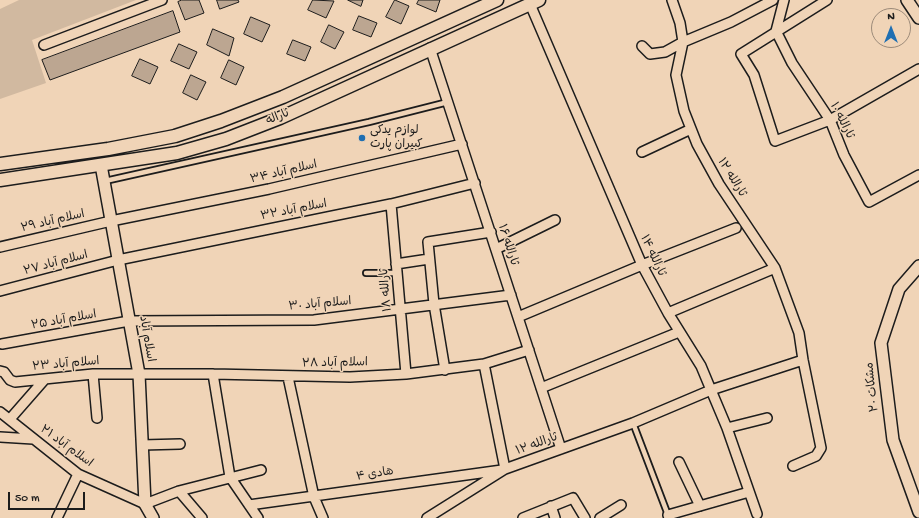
<!DOCTYPE html>
<meta charset="utf-8">
<style>
body{margin:0}
#map{position:relative;width:919px;height:518px;overflow:hidden;background:#f0d4b7;font-family:"Gochi Hand",sans-serif}
canvas{display:block}
.north{position:absolute;left:871px;top:8px;width:40px;height:40px;box-sizing:border-box;background:#f0d4b7;border:1px solid #9b8a79;border-radius:50%;rotate:0deg;font-size:11px;font-weight:700;line-height:16px;text-align:center;color:#1c1c1c}
.north::after{content:'';display:block;margin:auto;width:14px;height:18px;background:#1f6fb2;clip-path:polygon(50% 0,100% 100%,50% 72%,0 100%)}
.scale{position:absolute;left:8px;top:492px;width:77px;height:18px;box-sizing:border-box;border:2px solid #1c1c1c;border-top:0;padding-left:5px;font-size:12px;line-height:14px;white-space:nowrap;color:#1c1c1c;-webkit-text-stroke:3px #f0d4b7;paint-order:stroke}
</style>
<div id="map">
<canvas width="919" height="518"></canvas>
<div class="north">N</div>
<div class="scale">50 m</div>
</div>
<script>
const g = document.querySelector('canvas').getContext('2d');
g.lineJoin = 'round';
function paint(path, color) { g.fillStyle = color; g.fill(path, 'evenodd'); }
function trace(path, color, width, dash) { g.strokeStyle = color; g.lineWidth = width; g.lineCap = dash ? 'butt' : 'round'; g.setLineDash(dash || []); g.stroke(path); }
function label(font, color, halo, rows, align = 'center') {
  g.font = font + ' "Gochi Hand","Playpen Sans Arabic",sans-serif'; g.lineWidth = 3; g.setLineDash([]); g.textBaseline = 'middle'; g.strokeStyle = halo; g.fillStyle = color; for (const [text, x, y, turn = 0] of rows) {
    g.save(); g.translate(x, y); g.rotate((+turn || 0) * Math.PI / 180); g.textAlign = isNaN(turn) ? turn : align; if (halo) g.strokeText(text, 0, 0); g.fillText(text, 0, 0); g.restore();
  }
}
paint(new Path2D(`
 M19 0H136L32 40 46 83 0 99V9Z`), '#d1b9a0');
const building = new Path2D(`
 M182 0H199L204 13 185 20 178 2Z
 M217 0H238L239 2 220 9Z
 M313 0 334 1 326 18 308 10Z
 M348 0H363L361 6Z
 M395 0 409 6 401 24 386 17Z
 M419 0H440L436 12 417 4Z
 M173 11 180 32 50 80 42 60Z
 M359 16 377 23 371 37 353 30Z
 M251 17 270 25 262 42 244 34Z
 M329 25 344 32 335 49 321 42Z
 M213 29 234 38 229 56 207 45Z
 M293 40 311 47 305 61 287 54Z
 M179 44 197 52 189 69 171 61Z
 M140 59 158 67 150 84 132 76Z
 M229 60 244 67 236 85 221 78Z
 M191 75 206 82 197 100 183 93Z`);
paint(building, '#bca691');
trace(building, '#1c1c1c', 1);
const service = new Path2D(`
 M105 181 369 122 448 102
 M366 273H397
 M633 423 668 515`);
const minor = new Path2D(`
 M672 0 680 23 683 42 676 75 684 111 697 144 719 184 775 268 799 333 803 360 821 448 816 456 793 466
 M784 0 776 31 792 63 830 120 844 155 869 202 919 175
 M827 0 741 54 754 75 775 141 830 120 919 69
 M530 4 642 265 668 313 701 366 711 390 727 428 757 514
 M44 45 162 0
 M642 46 650 54 665 52 683 42 731 22 773 0
 M430 48 561 449
 M642 152 691 129
 M391 204 406 374
 M0 247 111 221 269 189 462 144
 M496 249 555 220
 M396 264 429 259
 M0 291 118 260 391 204 475 183
 M668 313 775 268
 M518 317 642 265 736 228
 M2 344 129 321 314 320 511 295
 M484 364 505 469
 M445 370 434 304 428 242 491 232
 M0 371 4 372 10 380 15 382 93 374H213L350 377 406 374 484 364 529 350
 M93 374 97 418
 M213 374 230 477 258 518
 M288 377 314 497 323 518
 M541 388 679 332
 M0 412 78 474 145 504 179 491 261 470
 M10 419 45 379
 M727 428 767 418
 M0 437 33 439
 M142 445 180 444
 M679 462 700 506
 M179 491 202 518
 M249 505 502 470
 M551 506 555 518
 M57 518 78 474
 M427 518 505 469 633 423 711 390 803 360
 M523 518 573 498 585 518
 M600 518 621 505
 M669 518 668 515 749 492`);
const tertiary = new Path2D(`
 M907 0 919 18
 M101 165 139 374 145 504 153 518
 M919 266 899 289 881 343 893 440 919 512`);
const secondary = new Path2D(`
 M0 164 108 149 175 136 221 121 283 97 497 0
 M0 180 177 153 226 139 280 118 539 0`);
trace(service, '#1c1c1c', 8);
trace(minor, '#1c1c1c', 12);
trace(tertiary, '#1c1c1c', 14);
trace(secondary, '#1c1c1c', 15);
trace(service, '#f0d4b7', 4.5);
trace(minor, '#f0d4b7', 9);
trace(tertiary, '#f0d4b7', 11);
trace(secondary, '#f0d4b7', 12);
for (const [x, y, r, color] of [
 [362,138,4,"#1f6fb2"]
]) { const dot = new Path2D(); dot.arc(x, y, r, 0, 2 * Math.PI); g.fillStyle = color; g.fill(dot); trace(dot, '#f0d4b7', 1.5); }
label('12px', '#1c1c1c', '#f0d4b7', [
 ["ثاراله",278,118,-23],
 ["ثارالله ۱۰",841,121,63],
 ["اسلام آباد ۳۴",284,173,-13],
 ["ثارالله ۱۲",731,178,58],
 ["اسلام آباد ۳۲",294,211,-11],
 ["اسلام آباد ۲۹",53,222,-13],
 ["ثارالله ۱۶",507,245,72],
 ["ثارالله ۱۴",652,256,65],
 ["اسلام آباد ۲۷",56,264,-15],
 ["ثارالله ۱۸",387,290,-95],
 ["اسلام آباد ۳۰",320,305,-5],
 ["اسلام آباد ۲۵",64,321,-10],
 ["اسلام آباد",146,339,80],
 ["اسلام آباد ۲۸",335,364,-1],
 ["اسلام آباد ۲۳",66,365,-5],
 ["مشکات ۲۰",873,387,-96],
 ["ثارالله ۱۲",537,445,-20],
 ["اسلام آباد ۲۱",66,447,36],
 ["هادی ۴",375,475,-9]
]);
label('12px', '#1c1c1c', '#f0d4b7', [
 ["لوازم یدکی",370,131],
 ["کبیران پارت",370,145]
], 'left');
</script>
